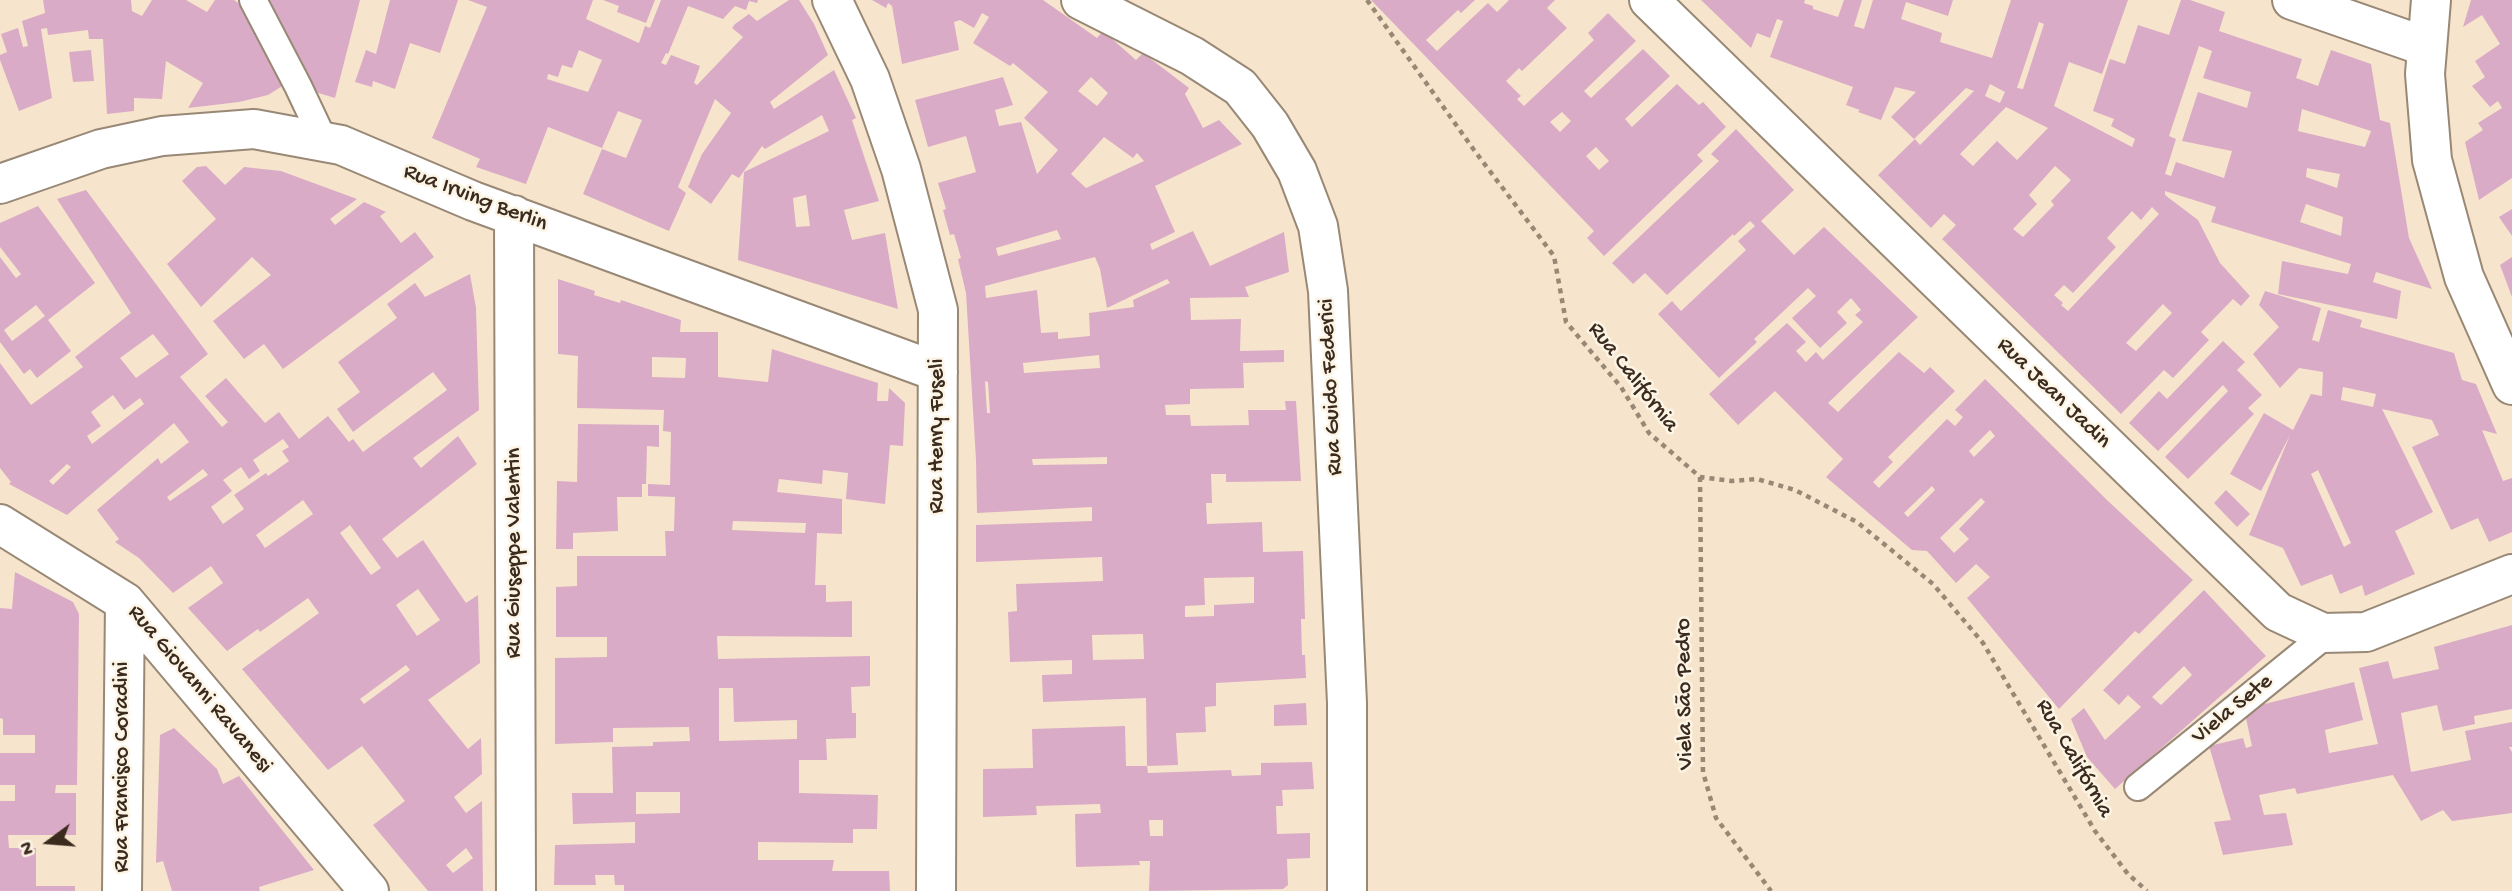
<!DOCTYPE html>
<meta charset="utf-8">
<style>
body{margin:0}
#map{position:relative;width:2512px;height:891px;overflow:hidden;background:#f6e5cc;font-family:"Gochi Hand",sans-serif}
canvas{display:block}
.north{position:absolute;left:14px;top:807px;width:70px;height:70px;-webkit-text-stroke:5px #fcf5e5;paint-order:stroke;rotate:254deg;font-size:19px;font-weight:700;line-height:28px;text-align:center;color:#3b2a1e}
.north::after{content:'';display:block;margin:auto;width:24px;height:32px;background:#3b2a1e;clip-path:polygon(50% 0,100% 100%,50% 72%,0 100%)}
</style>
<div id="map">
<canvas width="2512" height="891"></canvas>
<div class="north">N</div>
</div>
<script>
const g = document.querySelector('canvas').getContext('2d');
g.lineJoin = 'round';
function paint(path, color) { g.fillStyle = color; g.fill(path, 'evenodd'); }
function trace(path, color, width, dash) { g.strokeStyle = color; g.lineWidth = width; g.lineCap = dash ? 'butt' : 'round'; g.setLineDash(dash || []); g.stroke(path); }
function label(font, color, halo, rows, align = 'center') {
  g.font = font + ' "Gochi Hand",sans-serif'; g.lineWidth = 5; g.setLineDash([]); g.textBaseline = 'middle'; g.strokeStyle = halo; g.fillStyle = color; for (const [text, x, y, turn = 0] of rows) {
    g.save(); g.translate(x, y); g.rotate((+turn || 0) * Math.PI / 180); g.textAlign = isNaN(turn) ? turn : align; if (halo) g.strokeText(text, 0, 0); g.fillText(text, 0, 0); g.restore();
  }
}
paint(new Path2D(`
 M43 0H131L132 11 142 16 152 0H186L207 12 215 0H234L248 10 292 80 268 95 239 102 188 108 203 83 166 61 162 99 134 98V111L107 114 103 39H89L88 30 48 35 47 28 41 29 52 98 19 111 0 60V55L7 52 1 34 18 28 23 47 28 46 22 21 45 13Z
 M257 0H360L335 98 302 88Z
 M390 0H458L440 53 410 43 395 89 373 81 372 87 355 82 366 50 376 54Z
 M468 0H593L586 19 639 43 645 26 650 28 661 0H758L757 3 749 1 746 10 735 6 723 19 688 6 668 54 666 53 661 63 666 65 671 55 700 66 694 83 697 85 743 37 732 28 735 24 749 14 757 21 789 0H799L814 24 828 55 770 102 774 109 834 70 856 118 852 120 879 201 844 210 852 240 885 233 898 309 738 260 744 172 829 131 822 115 765 149 762 146 739 178 732 174 711 204 688 187 702 154 731 113 715 99 678 187 686 193 669 231 583 194 602 149 626 158 642 120 618 111 602 148 548 127 526 184 476 167 480 159 432 138 487 7ZM579 50 602 60 588 92 547 79 548 74 558 77 562 65 572 68ZM806 195 810 226 796 227 793 198Z
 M603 0H655L646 23 617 12 619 6Z
 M872 0H1043L1097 38 1103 31 1136 60 1143 53 1189 88 1185 94 1203 128 1219 120 1242 144 1155 186 1175 232 1150 244 1152 250 1193 231 1210 266 1284 232 1289 272 1245 287 1249 297 1190 298 1191 320 1241 319 1240 351 1284 350V362L1243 363 1244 388 1190 389V404L1165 405 1166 415H1190L1191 426 1249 425 1248 410H1286L1285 401H1296L1301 481 1226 482V474H1211L1212 503H1206L1207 524 1262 522 1263 552 1303 551 1305 619H1301L1302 655H1305L1306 678 1216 683V706L1205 707 1206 732 1176 733 1178 765 1147 766 1146 698 1043 702 1042 675 1072 674V660L1010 662 1008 612 1017 611 1016 584 1103 581 1102 557 976 562V525L1092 521V507L977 513 976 460 966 293 958 259 961 258 954 234 950 235 943 210 946 209 938 183 976 172 966 136 928 147 915 100 1003 77 1013 105 995 110 999 126 1021 122 1037 174 1058 150 1024 118 1048 92 1013 63 1010 66 973 43 989 17 982 13 974 28 960 20 954 22 959 50 902 64 892 6 888 3 886 8ZM1091 77 1108 93 1097 106 1078 91ZM1104 137 1133 158 1137 153 1144 161 1086 188 1071 174ZM1057 230 1061 239 998 256 996 248ZM1095 257 1100 269 1107 308 1167 279 1170 283 1133 300 1134 307 1089 313 1090 336 1058 339V332L1041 333 1037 290 986 298 985 286ZM1099 355 1100 368 1024 373 1023 363ZM985 381 988 382 990 413H987ZM1107 457V464L1033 465 1032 459ZM1254 577V603L1214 605V616L1185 617V606L1205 605 1204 578ZM1143 634 1144 659 1093 660 1092 635Z
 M1371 0H1475L1461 13 1458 10 1426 40 1437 51 1488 3 1497 12 1509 0H1555L1547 8 1567 28 1522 71 1519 68 1506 81 1521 96 1517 99 1524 106 1594 40 1588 33 1608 13 1636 41 1584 91 1591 98 1643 49 1670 76 1625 119 1632 127 1677 84 1699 105 1703 102 1726 127 1697 155 1703 161 1604 256 1587 238 1594 231ZM1562 112 1571 121 1560 132 1550 122ZM1596 147 1609 161 1599 170 1586 156Z
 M1701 0H1805L1804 3 1813 6V9L1838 17 1844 0H1862L1854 26 1864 29 1873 0H1953L1948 16 1906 2 1901 19 1942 33 1940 42 1992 58 2011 0H2128L2102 74 2069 62 2054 106 2132 147 2135 139 2111 126 2114 119 2093 111 2110 59 2125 64 2138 25 2169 35 2181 0H2190L2225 12 2219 31 2302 59 2296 78 2318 86 2331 50 2371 64 2380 120 2390 123 2409 238 2432 289 2376 272 2373 282 2401 291 2397 319 2278 294 2282 261 2348 274 2351 264 2211 222 2216 207 2165 191V195L2198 220 2220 263 2250 296 2241 306 2233 299 2201 332 2209 340 2173 378 2164 370 2121 414 1942 239 1956 225 1944 214 1931 228 1878 175 1915 139 1920 145 1974 91 1966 88 1914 139 1891 117 1916 92 1895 87 1881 120 1858 112 1860 110 1846 105 1853 87 1770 57 1783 21 1777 19 1770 38 1757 33 1751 48ZM2039 22 2044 24 2023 89 2017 88ZM2199 46 2212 51 2203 78 2251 92 2247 108 2198 92 2182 141 2232 151 2224 178 2176 162 2171 176 2165 174 2176 139 2169 136ZM1990 84 2005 92 2000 103 1985 96ZM2006 107 2048 128 2017 160 1997 141 1973 166 1960 154ZM2302 109 2371 131 2365 147 2298 131ZM2055 166 2071 180 2051 201 2054 205 2023 237 2013 229 2037 204 2029 195ZM2307 168 2340 174 2337 188 2306 177ZM2306 204 2343 217 2341 236 2300 222ZM2152 207 2159 214 2068 311 2061 305 2063 303 2054 295 2064 285 2073 293 2116 247 2107 238 2132 211 2141 220ZM2163 304 2172 313 2136 351 2126 343Z
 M2471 0H2512V178L2479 200 2465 142 2483 130 2478 123 2502 108 2498 101 2490 107 2472 86 2485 77 2475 61 2500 44 2482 15 2463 27Z
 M91 50 94 81 73 82 69 52Z
 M1736 129 1794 190 1761 221 1794 255 1824 227 1918 317 1828 403 1838 412 1899 352 1924 373 1930 367 1955 391 1888 457 1893 462 1873 482 1879 488 1947 419 1955 426 1963 417 1955 410 1985 379 2108 501 2193 580 2139 634 2135 631 2059 709 1967 598 1990 577 1976 564 1956 583 1927 551 1912 550 1826 477 1843 459 1775 391 1738 425 1709 394 1787 323 1806 342 1796 351 1806 362 1816 352 1823 360 1863 322 1855 315 1861 310 1851 298 1837 312 1847 323 1820 348 1792 318 1816 296 1808 288 1754 339 1757 342 1719 378 1658 314 1672 301 1681 311 1746 250 1738 241 1755 226 1750 221 1734 236 1733 234 1667 295 1645 273 1633 284 1612 263 1719 161 1711 154ZM1990 430 1995 436 1974 457 1969 451ZM1932 486 1935 490 1908 517 1904 513ZM1981 498 1985 502 1959 529 1969 539 1954 553 1940 538Z
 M206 166 225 185 244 167 281 171 357 199 330 219 335 225 364 202 386 212 380 216 401 243 415 232 434 257 283 369 264 344 244 359 213 321 271 275 252 257 201 307 167 264 216 219 182 181 197 167Z
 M86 190 208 354 180 377 222 427 228 422 205 396 226 378 265 423 279 412 299 439 328 416 349 442 353 439 363 452 447 390 433 372 353 432 337 409 360 392 338 362 397 318 387 304 415 283 425 297 470 274 476 308 479 410 413 458 421 468 458 436 477 464 382 539 397 558 423 540 466 603 478 595 480 663 428 700 468 749 481 738 482 774 454 797 466 813 482 801 483 891H428L373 825 405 801 362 746 328 770 242 669 319 613 308 598 260 632 258 629 227 651 188 608 223 583 211 566 173 593 139 558 115 542 119 539 97 510 158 458 161 464 189 442 174 423 67 515 9 484 11 482 0 468V363L31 405 83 367 75 357 131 313 57 199ZM153 334 169 354 136 378 120 358ZM113 395 124 410 140 398 144 404 92 444 87 436 101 426 91 412ZM283 439 289 447 282 451 289 461 268 476 266 473 234 495 244 509 223 524 211 507 232 491 223 480 241 467 249 479 260 471 253 460ZM67 464 71 467 53 485 49 481ZM203 469 208 475 170 501 167 497ZM303 500 313 514 265 548 256 535ZM350 525 381 568 371 575 340 533ZM418 589 440 620 417 636 396 605ZM406 665 410 670 364 704 360 699ZM466 848 473 858 453 873 446 865Z
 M38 206 95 283 48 320 71 351 37 378 30 369 24 374 0 342V257L16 278 21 274 0 247V223ZM36 305 45 316 12 341 4 330Z
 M2512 209V236L2499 217Z
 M2512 257V297L2500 265Z
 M558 279 595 291 594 295 620 303 621 300 681 320 680 332H718V377L768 382 772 349 878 383 877 401H888L889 388 905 403 903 446 890 445 885 504 846 499 848 473 823 470 822 484 779 479 777 492 842 499V534L817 533 815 585H826V602L852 601V637L717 636 718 659 870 656V686L851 687 852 713H856V738L826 739 827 760H799V793L878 795 877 829H853V843L758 842V860H834L832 871H889L890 891H624V885H615L614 875H595L596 885H554L555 845 635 843V822L573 824 572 793H613L612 747 653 746V742L690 741 689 727 613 728V742L555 744V658L607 657V637H556V587L577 586V556H666L665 531H674L675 497 648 496V484L670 485 671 432 663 431 664 410 577 408 578 356 558 354ZM652 357 686 358 685 378 652 377ZM733 521 806 523 805 533 732 530ZM719 688H733L734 722 797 720V739L719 741ZM636 792H680V813L636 814Z
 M2265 291 2321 308 2312 340 2319 342 2328 310 2362 320 2360 327 2454 353 2462 380 2476 384 2497 434 2482 430 2503 481 2512 478V532L2489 542 2478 518 2451 530 2412 447 2439 435 2432 420 2382 409 2433 512 2395 531 2415 574 2365 596 2362 585 2340 594 2332 574 2301 586 2283 548 2249 535 2290 435 2261 491 2230 474 2264 413 2293 430 2311 394 2322 396 2323 372 2299 368 2280 388 2253 354 2279 327 2259 305ZM2343 387 2376 394 2373 407 2341 400ZM2318 470 2350 541 2351 543 2344 547 2311 474Z
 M2223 341 2245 362 2237 370 2262 395 2248 408 2254 414 2188 479 2165 457 2228 391 2223 385 2158 451 2129 423 2159 391 2167 399Z
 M578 424 659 425V447L647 446 646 484H642V497H617L618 531 573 533V549H556L557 481 577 482Z
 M2226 490 2250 514 2237 527 2214 503Z
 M15 572 73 602 79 614 77 785H56L55 793H76V835H8L9 848H36V886H75V891H0V801H15V785H0V753H35V735H3V719L0 718V608L12 609Z
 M2204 590 2266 656 2115 789 2087 757 2071 719 2084 708 2105 740 2141 707 2128 695 2119 705 2103 690ZM2184 666 2192 675 2161 705 2152 697Z
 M2512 625V709L2474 716 2475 724 2443 731 2437 705 2401 713 2411 772 2471 760 2465 731 2512 722V747H2509L2512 752V813L2452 821 2443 810 2421 821 2393 775 2297 794 2295 788 2259 795 2264 815 2286 813 2293 845 2223 855 2214 822 2231 820 2209 746 2243 738 2246 748 2252 746 2244 709 2354 682 2363 720 2325 730 2329 753 2378 744 2359 668 2388 661 2393 679 2439 669 2434 647Z
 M1306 703 1307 725 1274 726V705Z
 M1125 726 1126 766H1147L1148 773 1231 770 1232 776 1261 775V763L1312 762 1314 789 1282 790 1283 806H1276L1277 834 1310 833V858L1287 859 1288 885 1283 889 1149 891 1150 861H1139L1140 865 1076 867 1075 814 1101 813 1100 804 1036 806 1037 815 983 817V769L1033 768 1032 729ZM1149 820H1163V836H1150Z
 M174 728 217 769 223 784 239 776 314 870 259 887 260 891H172L163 861 156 863 160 735Z`), '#daabc6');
const lane = new Path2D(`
 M253 0 298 86 324 141
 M2138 787 2328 633`);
const street = new Path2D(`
 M832 0 870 79 901 169 938 310 936 891
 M1081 0 1192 56 1240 87 1270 125 1297 171 1318 226 1328 291 1347 703V891
 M1649 0 2278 612 2323 633 2366 632 2512 574
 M2292 0 2427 47
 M2431 0 2425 74 2432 160 2464 277 2512 385
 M0 184 101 149 162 136 254 129 341 145 473 201 938 372
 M514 215 516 891
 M0 524 125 602 369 891
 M122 891 125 602`);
trace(lane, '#988875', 30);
trace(street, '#988875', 42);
trace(new Path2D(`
 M1367 0 1474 150 1554 256 1566 322 1621 387 1649 433 1700 477 1732 481 1757 479 1795 490 1857 522 1933 584 1983 643 2095 831 2128 874 2147 891
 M1700 477 1703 772 1716 818 1771 891`), '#988875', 4.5, [5, 5]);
trace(lane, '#fff', 26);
trace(street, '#fff', 38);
label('23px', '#3b2a1e', '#fcf5e5', [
 ["Rua Irving Berlin",475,199,21],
 ["Rua Califórnia",1632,378,52],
 ["Rua Guido Federici",1332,387,-93],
 ["Rua Jean Jadin",2053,394,44],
 ["Rua Henry Fuseli",938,436,-90],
 ["Rua Giuseppe Valentin",515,553,-90],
 ["Rua Giovanni Ravanesi",199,690,50],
 ["Viela São Pedro",1686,694,-91],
 ["Viela Sete",2233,710,-39],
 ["Rua Califórnia",2073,759,60],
 ["Rua Francisco Coradini",123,767,-90]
]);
</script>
